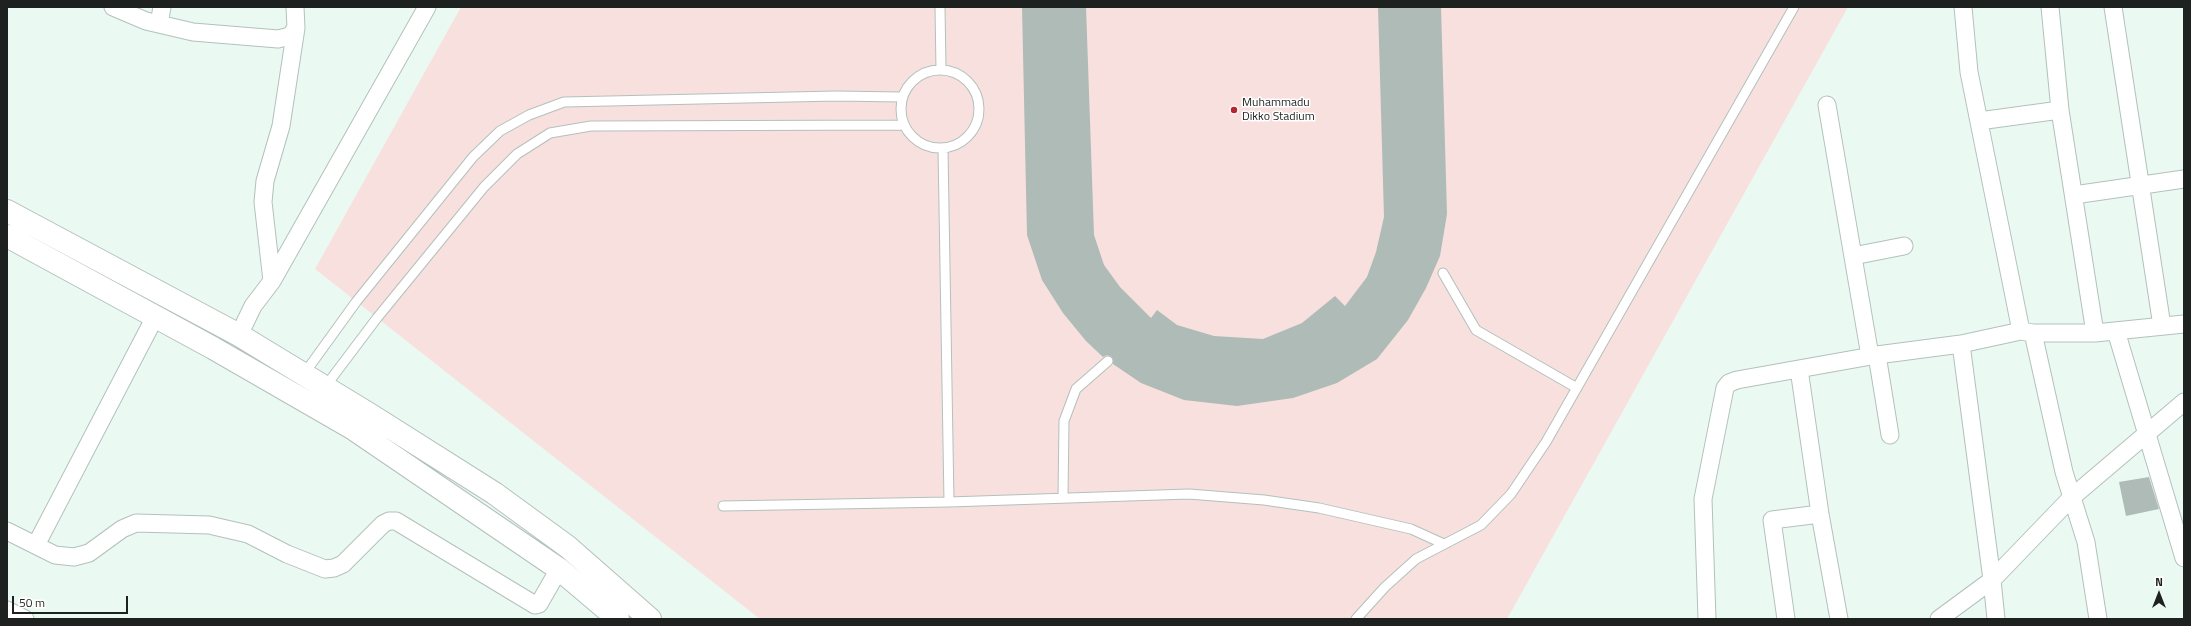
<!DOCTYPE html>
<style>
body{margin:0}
#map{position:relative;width:2191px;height:626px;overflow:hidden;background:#ebf9f3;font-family:"Titillium Web",sans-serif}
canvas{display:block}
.frame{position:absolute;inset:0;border:8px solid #1d2220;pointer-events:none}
.north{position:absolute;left:2139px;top:574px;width:40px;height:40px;-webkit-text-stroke:3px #fff;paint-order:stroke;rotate:0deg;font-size:11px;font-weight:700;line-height:16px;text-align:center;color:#1d2220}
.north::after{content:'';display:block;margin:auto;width:14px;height:18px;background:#1d2220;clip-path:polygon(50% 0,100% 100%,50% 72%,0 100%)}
.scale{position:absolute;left:12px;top:596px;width:116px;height:18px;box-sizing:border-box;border:2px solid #1d2220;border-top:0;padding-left:5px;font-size:12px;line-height:14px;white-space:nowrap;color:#1d2220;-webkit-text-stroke:3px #fff;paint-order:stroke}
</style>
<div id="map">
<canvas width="2191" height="626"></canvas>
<div class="frame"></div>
<div class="north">N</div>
<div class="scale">50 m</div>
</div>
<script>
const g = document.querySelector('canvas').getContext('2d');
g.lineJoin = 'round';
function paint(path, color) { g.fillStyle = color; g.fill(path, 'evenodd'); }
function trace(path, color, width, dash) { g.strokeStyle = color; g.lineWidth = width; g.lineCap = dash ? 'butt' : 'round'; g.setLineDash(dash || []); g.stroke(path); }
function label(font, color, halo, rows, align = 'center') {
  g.font = font + ' "Titillium Web",sans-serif'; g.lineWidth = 3; g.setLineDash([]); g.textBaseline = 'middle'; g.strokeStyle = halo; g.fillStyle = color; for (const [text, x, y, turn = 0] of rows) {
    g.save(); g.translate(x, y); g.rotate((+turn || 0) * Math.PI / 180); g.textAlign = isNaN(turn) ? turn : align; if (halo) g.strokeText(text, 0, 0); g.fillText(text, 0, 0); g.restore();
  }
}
paint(new Path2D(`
 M461 7H1848L1507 619H760L315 269Z`), '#f8e0de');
paint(new Path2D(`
 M1022 7H1086L1094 235 1104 265 1120 287 1151 318 1157 310 1177 325 1214 336 1263 339 1302 323 1335 296 1345 306 1367 277 1376 252 1384 217 1378 7H1441L1447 214 1440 256 1426 288 1408 320 1377 359 1337 383 1293 398 1237 406 1184 400 1141 383 1113 364 1112 357 1107 355 1103 357 1086 341 1063 313 1042 280 1027 235Z
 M2149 477 2159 509 2126 516 2119 482Z`), '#aebbb6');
const service = new Path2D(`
 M940 7 941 70
 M901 109a39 39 0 1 1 78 0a39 39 0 1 1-78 0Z
 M943 149 949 502
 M1443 273 1476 330 1577 388
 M304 374 356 302 473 157 500 131 529 115 564 102 836 96 902 97
 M325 387 377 318 484 187 517 154 550 133 591 126 904 125
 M1063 498 1064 421 1076 389 1108 361
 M723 506 949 502 1189 494 1264 500 1319 508 1411 529 1444 544
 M1356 619 1385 587 1416 559 1481 525 1511 494 1546 442 1794 7`);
const minor = new Path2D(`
 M113 7 146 21 193 32 278 39 290 36 296 28
 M1963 7 1969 72 2021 331
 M2050 7 2060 110 2095 333
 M2113 7 2162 326
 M159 24 162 7
 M1827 105 1870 356
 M1979 121 2060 110
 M2074 195 2184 179
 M1853 256 1904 246
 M272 281 263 202 265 181 281 126 296 28 295 7
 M2116 331 2184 558
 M2033 333 2064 472 2086 542 2098 619
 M239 335 253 306 272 281 427 7
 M1961 344 1992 580 1996 619
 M1877 355 1890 435
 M1799 369 1820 514 1839 619
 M7 531 55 555 74 557 89 553 122 529 136 523 209 525 248 534 287 554 325 569 334 568 343 564 383 524 389 521H396L535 605 539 604 559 569
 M36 545 155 317
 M7 610 25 619
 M1707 619 1703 499 1725 388 1729 383 1737 380 1877 355 1961 344 2021 331 2033 333H2095L2184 324
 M1786 619 1772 520 1820 514
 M1939 619 1992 580 2071 498 2184 402`);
const secondary = new Path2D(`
 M7 211 239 335 369 414 494 493 568 547 650 619
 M7 236 213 348 352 428 559 569 618 619`);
trace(service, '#b3c1bc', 11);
trace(minor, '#b3c1bc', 19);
trace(secondary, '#b3c1bc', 24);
trace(service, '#fff', 9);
trace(minor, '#fff', 17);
trace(secondary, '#fff', 22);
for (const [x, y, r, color] of [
 [1234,110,4,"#b62530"]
]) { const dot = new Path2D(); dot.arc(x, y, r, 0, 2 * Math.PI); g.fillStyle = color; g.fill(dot); trace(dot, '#fff', 1.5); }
label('12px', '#1d2220', '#fff', [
 ["Muhammadu",1242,103],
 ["Dikko Stadium",1242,117]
], 'left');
</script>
